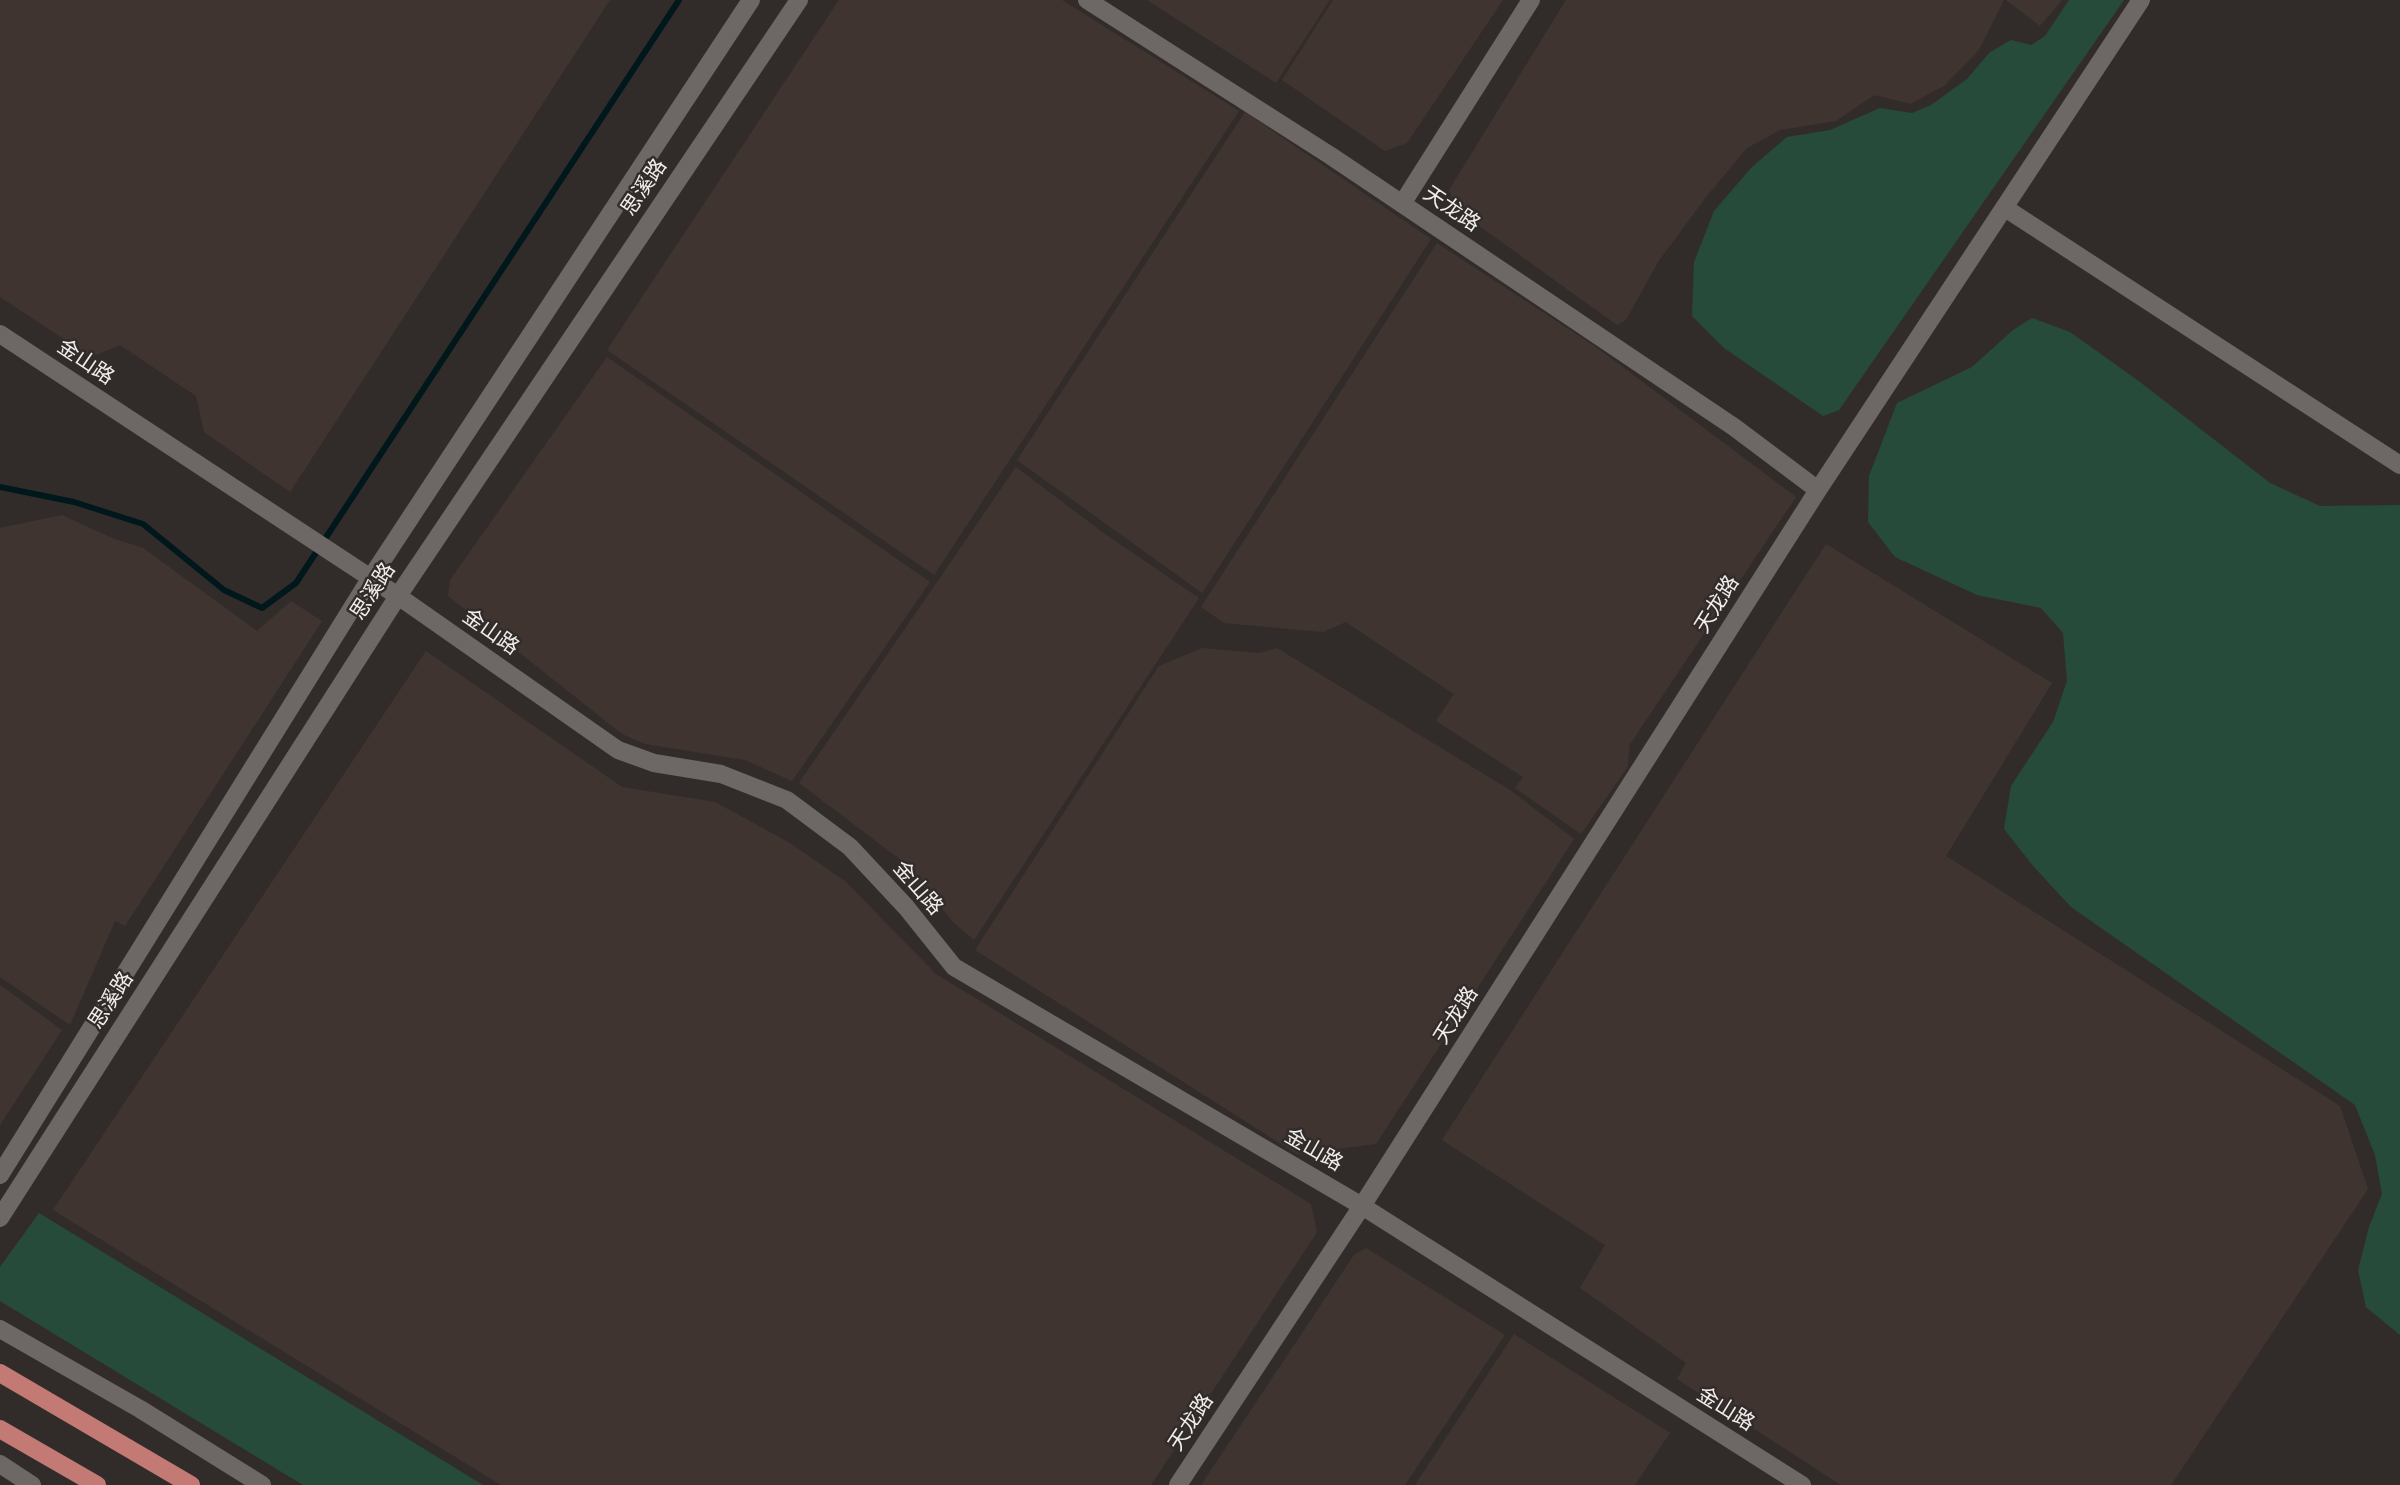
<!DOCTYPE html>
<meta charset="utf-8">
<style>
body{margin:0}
canvas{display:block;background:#312c2a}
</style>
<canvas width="2400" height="1485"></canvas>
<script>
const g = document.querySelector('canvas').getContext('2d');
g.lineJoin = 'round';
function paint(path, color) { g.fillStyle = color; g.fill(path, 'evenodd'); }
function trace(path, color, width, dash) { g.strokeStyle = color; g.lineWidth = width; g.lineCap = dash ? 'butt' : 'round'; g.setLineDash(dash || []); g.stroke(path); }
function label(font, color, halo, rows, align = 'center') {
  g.font = font + ' "Titillium Web","Noto Sans SC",sans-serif'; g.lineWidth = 5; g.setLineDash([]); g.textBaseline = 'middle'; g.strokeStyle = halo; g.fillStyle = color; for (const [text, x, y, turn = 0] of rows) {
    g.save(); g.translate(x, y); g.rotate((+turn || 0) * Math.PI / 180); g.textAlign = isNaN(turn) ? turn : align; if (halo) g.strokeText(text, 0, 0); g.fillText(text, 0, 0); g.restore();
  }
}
paint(new Path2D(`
 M0 0H610L290 492 204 432 196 396 120 345 91 357 0 297Z
 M839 0H1062L1239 111 934 575 607 350Z
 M1147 0H1330L1276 83Z
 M1333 0H1503L1407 143 1385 151 1282 80Z
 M1566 0H2004L1979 50 1944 86 1910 104 1874 95 1836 121 1780 130 1747 148 1706 197 1658 262 1626 320 1617 325 1457 210 1449 190Z
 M2006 0H2062L2040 26Z
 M1245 112 1431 239 1202 593 1017 460Z
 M1437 243 1596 347 1796 497 1630 744 1627 768 1581 834 1515 788 1523 777 1436 721 1454 694 1346 622 1323 632 1224 623 1201 607Z
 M607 357 930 582 792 781 745 760 645 744 622 734 448 596 450 580Z
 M1016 467 1105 534 1199 598 974 940 955 924 901 860 799 783Z
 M62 515 112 538 143 548 257 631 291 601 322 621 125 926 115 921 70 1025 0 977V528Z
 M1826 544 2052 683 1946 856 2340 1106 2368 1189 2171 1485H1841L1677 1379 1686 1363 1580 1288 1605 1245 1442 1140Z
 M1202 648 1259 653 1277 648 1510 790 1574 839 1376 1144 1297 1154 975 950 1159 666Z
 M426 651 622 787 715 802 790 843 846 882 936 974 1311 1204 1317 1232 1151 1485H501L53 1210Z
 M0 985 62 1030 0 1125Z
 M1366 1248 1505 1335 1405 1485H1201L1354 1255Z
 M1514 1334 1670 1433 1635 1485H1415Z`), '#3f3430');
paint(new Path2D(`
 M2069 0H2124L1839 410 1823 416 1724 348 1692 316 1694 262 1714 211 1752 167 1787 137 1830 130 1880 108 1912 113 1931 105 1967 79 1989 53 2011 40 2031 45 2045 36Z
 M2032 318 2070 332 2140 382 2270 483 2320 506 2400 505V1335L2366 1307 2358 1270 2369 1227 2382 1194 2375 1155 2355 1105 2071 907 2034 867 2004 829 2011 786 2053 722 2067 681 2063 633 2041 608 1977 595 1895 557 1868 522 1869 476 1897 403 1972 367 2013 330Z
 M39 1213 483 1485H303L0 1301V1267Z`), '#264b3a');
trace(new Path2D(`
 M0 487 74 502 143 524 224 590 262 608 296 583 679 0`), '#00171b', 6);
trace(new Path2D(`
 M1087 0 1331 156 1734 427 1818 490
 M1402 204 1531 0
 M2005 208 2400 465
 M0 334 398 596 618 750 654 763 721 774 787 800 850 847 906 907 954 967 1362 1206 1802 1485
 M0 1175 370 579 751 0
 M0 1218 398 596 799 0
 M0 1329 140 1409 262 1485
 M0 1464 32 1485
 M1178 1485 1362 1206 1818 490 2141 0`), '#6d6866', 18);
trace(new Path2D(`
 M0 1373 191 1485
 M0 1429 97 1485`), '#c37974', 18);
label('21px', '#f1edec', '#312c2a', [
 ["思溪路",645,188,-56],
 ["天龙路",1451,210,34],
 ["金山路",85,363,34],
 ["思溪路",374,592,-57],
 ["天龙路",1718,605,-58],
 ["金山路",490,633,35],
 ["金山路",917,889,49],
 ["思溪路",112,1001,-57],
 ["天龙路",1457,1016,-58],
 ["金山路",1313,1151,30],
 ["金山路",1725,1410,32],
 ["天龙路",1192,1423,-57]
]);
</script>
